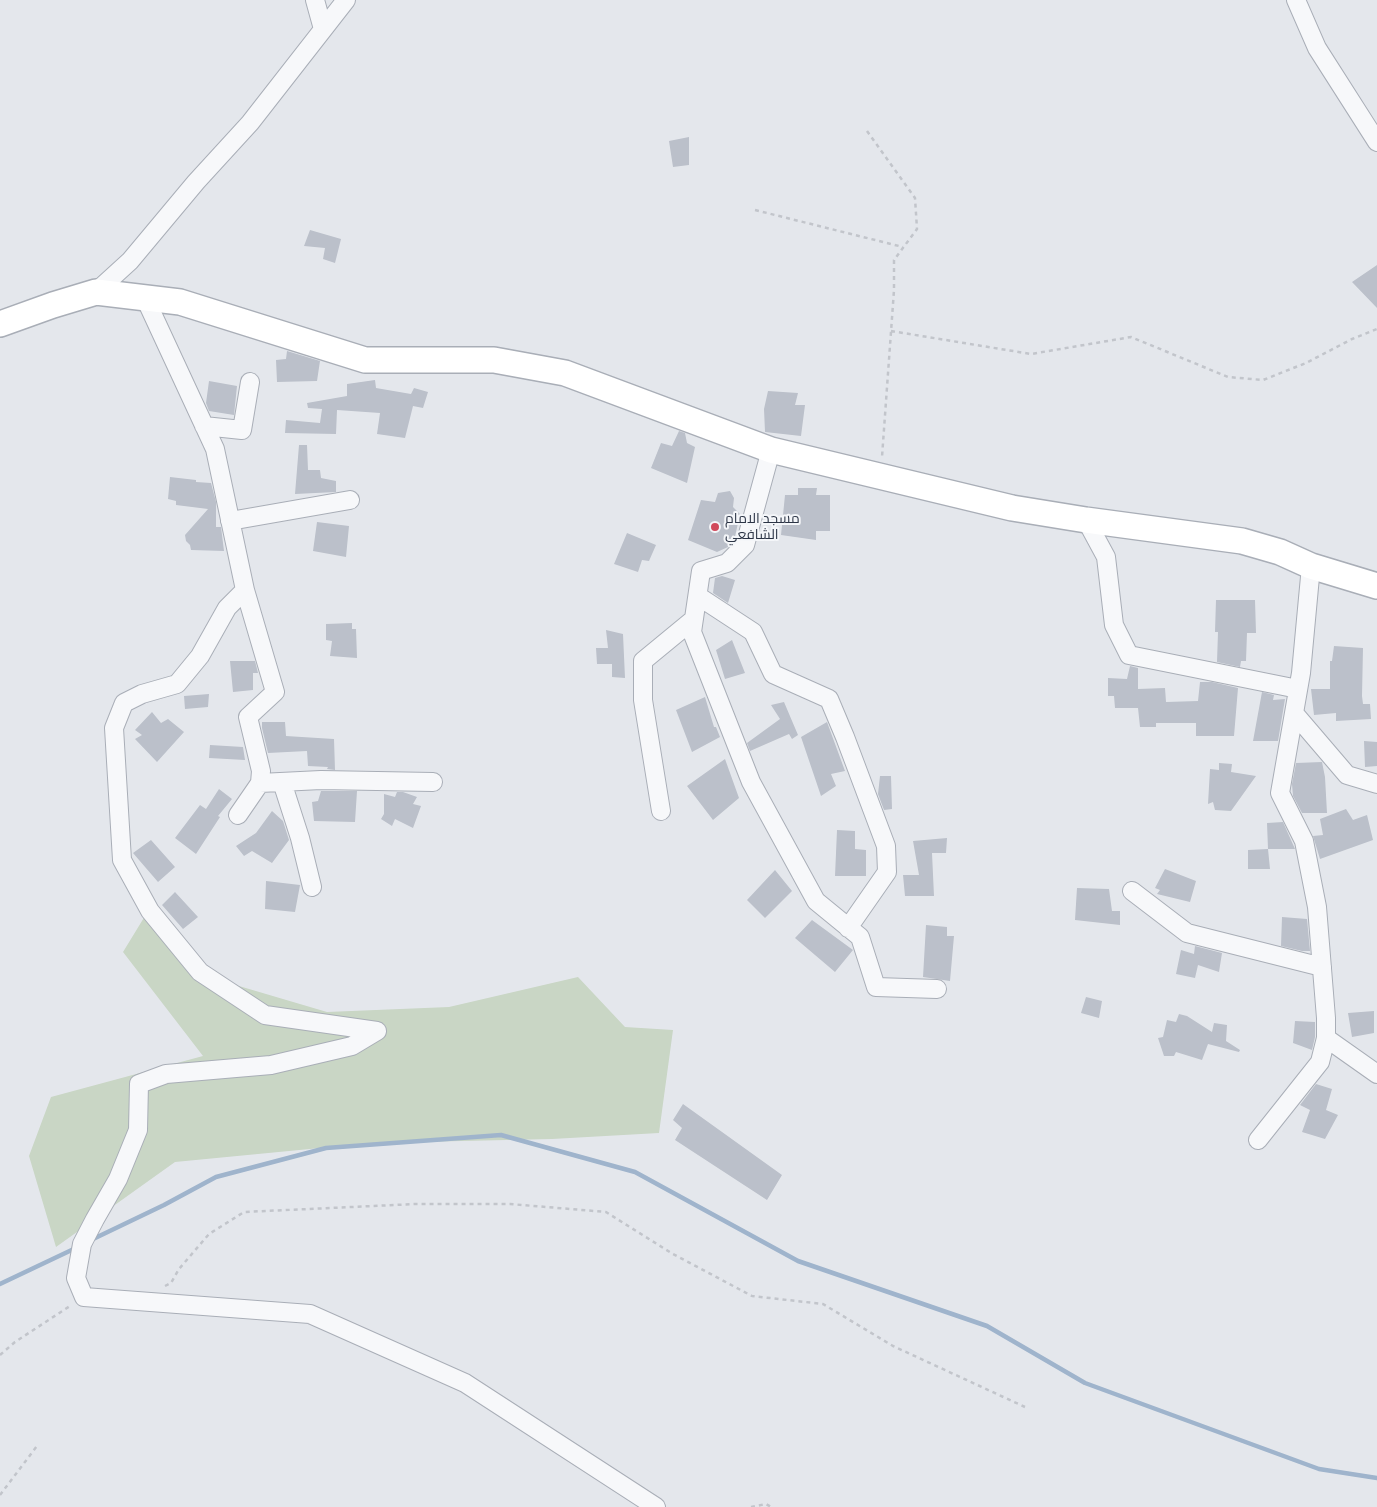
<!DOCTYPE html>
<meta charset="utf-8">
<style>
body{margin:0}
canvas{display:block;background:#e4e7ec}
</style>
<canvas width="1377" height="1507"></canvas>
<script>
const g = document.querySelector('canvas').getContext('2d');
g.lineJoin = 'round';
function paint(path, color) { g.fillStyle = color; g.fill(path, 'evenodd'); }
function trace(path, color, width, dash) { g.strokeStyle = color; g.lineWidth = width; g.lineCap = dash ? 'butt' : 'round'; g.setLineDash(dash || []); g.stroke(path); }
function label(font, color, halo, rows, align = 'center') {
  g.font = font + ' Signika,Cairo,sans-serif'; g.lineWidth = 4; g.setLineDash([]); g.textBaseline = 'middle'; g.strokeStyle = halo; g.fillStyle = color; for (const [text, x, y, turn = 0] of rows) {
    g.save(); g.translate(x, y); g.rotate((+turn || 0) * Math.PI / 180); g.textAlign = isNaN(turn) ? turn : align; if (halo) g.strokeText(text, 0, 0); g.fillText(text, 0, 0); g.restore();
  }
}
paint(new Path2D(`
 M145 916 222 981 327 1012 449 1007 578 977 625 1027 673 1030 659 1133 552 1139 372 1143 175 1162 56 1247 29 1156 51 1097 203 1056 123 952Z`), '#c9d6c5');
trace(new Path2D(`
 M91 1240 164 1205 216 1177 326 1148 501 1135 635 1172 798 1261 987 1326 1085 1383 1319 1469 1377 1478
 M0 1284 78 1247`), '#9fb4cc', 4.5);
paint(new Path2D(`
 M689 137V165L673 167 669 141Z
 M310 230 341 239 335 263 323 259 325 248 304 246Z
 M1377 265V308L1352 282Z
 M287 351 320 361 317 381 277 382 276 360 286 359Z
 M375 380 376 388 411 394 414 388 428 392 423 408 413 406 405 438 377 434 380 413 337 410 336 434 285 433 286 420 320 423 322 409 308 408 307 403 347 396V384Z
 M209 381 237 386 234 415 209 411 206 403Z
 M768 391 798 393 795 405H805L801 436 765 432 764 409Z
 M679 431 685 433 687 443 695 447 687 483 651 468 661 443 672 446Z
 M299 445H307L308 470H320L321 478 336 481V492L295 494Z
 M170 477 196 480V482L211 483 216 502V527H221L224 551 191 550 190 545 186 541 185 535 208 509 176 505V501L168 499Z
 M798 488H817L816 495H830V531H816V540L781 535 785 495H798Z
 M730 491 734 498 733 507 740 514 734 541 728 547 717 552 688 540 701 500 715 502 718 493Z
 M317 522 349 526 346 557 313 551Z
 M627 533 656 545 649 561 642 560 638 572 614 564Z
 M722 576 735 580 728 603 713 593 715 578Z
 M1216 600H1255L1256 633H1247L1246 661H1241L1240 667 1217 662 1218 632H1215Z
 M352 623V629H356L357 658 330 656 332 641 326 640V624Z
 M606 630 623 634 625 678 612 677V664H597L596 648H608Z
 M732 640 745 673 725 679 716 650Z
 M1334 646 1363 648 1362 696 1363 704H1370L1371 719 1336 721V713L1314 715 1311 689H1330V661H1332Z
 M230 661H255L258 673H253V690L233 692Z
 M1130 666 1138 668V689L1165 688 1166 702 1198 701 1200 682H1212L1238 688 1234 736H1196V723H1156V727H1140L1138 708H1115L1114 696H1108V678L1127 679Z
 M1262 692 1274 695 1273 700 1285 699 1278 741H1253Z
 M209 694 208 707 185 709 184 696Z
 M705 697 714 727H716L720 737 692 752 676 710Z
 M784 702 798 735 792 739 789 734 750 751 747 743 780 719 771 705Z
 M152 712 161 723 168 719 184 732 157 762 135 739 142 735 135 730Z
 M262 722H285L286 736 334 739 335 770 327 769 328 767 308 766 307 751 268 753 262 728Z
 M827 722 845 771 831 774 836 786 821 796 801 737Z
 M1364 741 1377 742V766L1365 767Z
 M210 745 243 747 245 760 209 758Z
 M725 759 739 798 713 820 687 786Z
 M1322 762 1325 777 1327 813H1302L1293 796 1292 784 1296 763Z
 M1219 763 1232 764 1231 772 1256 776 1231 811 1215 810 1213 802 1208 804 1210 769 1219 770Z
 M880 776H891L892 809 884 810 878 794Z
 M219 789 232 799 218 816 220 817 196 854 175 838 200 805 206 809Z
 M321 791H357L355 822 314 821 312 802 318 801Z
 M397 792H403L417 797 413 804 421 806 413 828 395 819 392 826 381 819 384 814V794L395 797Z
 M1346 809 1353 820 1367 815 1373 840 1320 859 1313 836 1323 835 1320 819Z
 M272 811 283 821 289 840 272 863 252 851 244 856 236 846 256 833Z
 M1283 822 1295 849H1268L1267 823Z
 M837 830 855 831V849L866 850V876H835Z
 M947 838 946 853H932L934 896H905L903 875H919L913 841Z
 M151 840 175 867 158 882 133 853Z
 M1268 849 1270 869H1248V850Z
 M1165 869 1196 881 1190 902 1157 894 1160 890 1155 888Z
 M775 870 792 891 765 918 747 900Z
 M266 881 300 885 295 912 265 909Z
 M1077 888 1109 889 1112 911H1120V925L1075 920Z
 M175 892 198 917 183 929 162 905Z
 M1282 917 1307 919 1310 951H1302L1281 946Z
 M812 920 853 950 835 972 795 938Z
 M926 925 947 927V936H954L950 981 923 977Z
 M1195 946 1222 953 1219 972 1198 965 1195 978 1176 974 1181 950 1194 954Z
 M1086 997 1102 1001 1099 1018 1081 1013Z
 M1374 1011V1033L1352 1037 1348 1013Z
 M1179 1014 1187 1016 1212 1032 1214 1023 1227 1025 1226 1041 1240 1050 1239 1052 1208 1044 1202 1060 1176 1052 1174 1056H1164L1158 1038 1163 1037 1167 1020 1176 1022Z
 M1295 1021 1315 1022V1037L1312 1050 1293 1043Z
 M1316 1084 1332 1089 1326 1110 1338 1115 1325 1139 1302 1132 1310 1110 1300 1105Z
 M683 1104 782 1175 767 1200 675 1140 682 1128 673 1120Z`), '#bbc0ca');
const street = new Path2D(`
 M315 0 323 29
 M1296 0 1317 48 1377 142
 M96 292 130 261 196 182 250 123 346 0
 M145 298 215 449 245 590 227 608 200 656 177 684 142 694 124 703 114 728 122 860 150 911 200 972 265 1015 377 1031 352 1046 271 1065 166 1074 139 1084 138 1130 118 1179 95 1219 82 1244 76 1278 84 1297 310 1314 465 1383 656 1507
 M204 426 242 430 250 382
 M771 450 745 545 727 563 701 571 692 632 751 782 816 901 860 937 876 987 937 989
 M1086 520 1106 557 1114 625 1129 655 1298 689
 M230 521 350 500
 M698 596 753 632 773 674 829 699 845 737 886 846 887 872 848 928
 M1294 713 1347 775 1377 784
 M282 782 300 838 312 887
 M260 783 321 780 433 782
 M661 811 643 700V661L694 619
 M238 815 260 783 261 771 248 717 275 692 245 590
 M1132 891 1187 933 1322 967
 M1326 1038 1377 1074
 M1258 1140 1320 1062 1326 1038V1018L1317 907 1304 841 1280 793 1301 673 1311 566`);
const secondary = new Path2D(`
 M0 324 53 305 96 292 180 302 365 360H494L565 373 771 450 1012 508 1086 520 1242 541 1280 552 1311 566 1377 586`);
trace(street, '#a9aeb7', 20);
trace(secondary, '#a9aeb7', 28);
trace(new Path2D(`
 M867 131 915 198 917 229 894 260V290L882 457
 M755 210 903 247
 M891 331 1031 354 1131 337 1228 377 1263 380 1306 363 1352 339 1377 329
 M165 1286 171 1283 179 1269 209 1234 244 1212 416 1204H510L606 1212 673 1254 752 1296 823 1304 893 1346 1025 1407
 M0 1355 15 1342 70 1306
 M0 1495 37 1446
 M751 1507 766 1504 771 1507`), '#c2c5cb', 2.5, [4, 4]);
trace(street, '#f7f8fa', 18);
trace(secondary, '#fff', 25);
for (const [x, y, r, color] of [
 [715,527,5,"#d1495b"]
]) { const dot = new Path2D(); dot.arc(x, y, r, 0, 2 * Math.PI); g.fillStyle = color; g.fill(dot); trace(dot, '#f4f6f9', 2); }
label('14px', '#2b3445', '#f4f6f9', [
 ["مسجد الامام",725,519],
 ["الشافعي",725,535]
], 'left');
</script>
